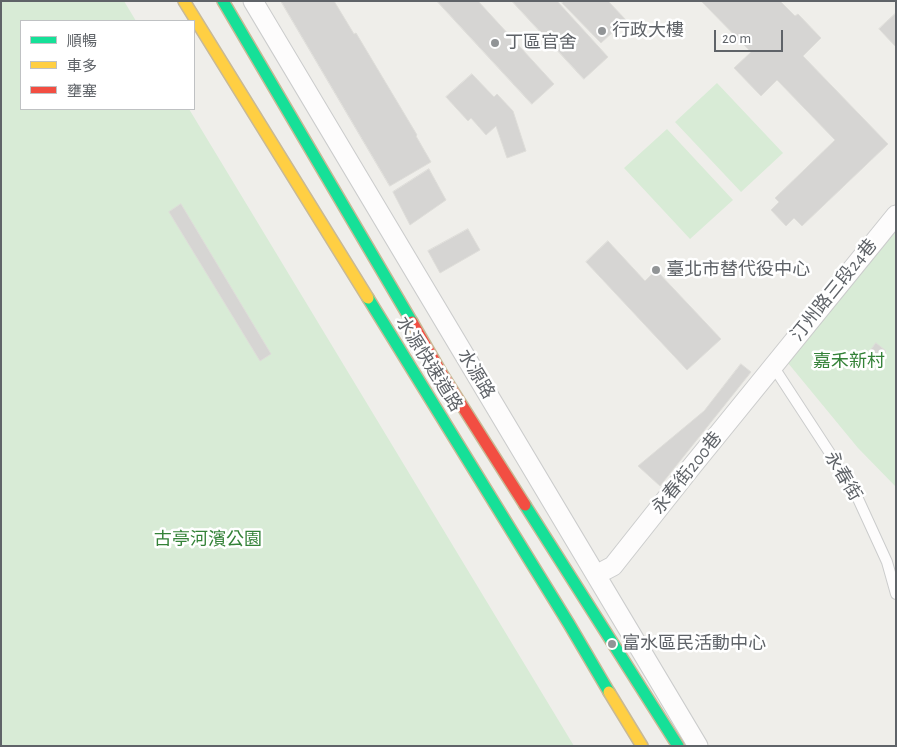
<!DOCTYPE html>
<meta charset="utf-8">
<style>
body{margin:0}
#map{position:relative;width:897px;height:747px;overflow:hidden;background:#efeeea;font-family:"Alegreya Sans","Noto Sans TC",sans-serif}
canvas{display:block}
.frame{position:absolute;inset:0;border:2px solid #5f6368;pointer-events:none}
.legend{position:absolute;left:20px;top:20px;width:175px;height:90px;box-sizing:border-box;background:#fff;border:1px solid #bfc1c3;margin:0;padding:6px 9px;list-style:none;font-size:15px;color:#5f6368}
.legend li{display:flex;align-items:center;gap:10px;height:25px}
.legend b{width:25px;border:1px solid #bfc1c3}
.scale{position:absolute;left:714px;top:30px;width:69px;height:22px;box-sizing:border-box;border:2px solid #5f6368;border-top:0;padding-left:6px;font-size:15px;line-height:18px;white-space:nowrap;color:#5f6368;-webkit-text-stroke:4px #fff;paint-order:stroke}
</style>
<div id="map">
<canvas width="897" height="747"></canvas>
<div class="frame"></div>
<ul class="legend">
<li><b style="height:6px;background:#16e098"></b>順暢</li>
<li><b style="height:6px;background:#ffcf43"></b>車多</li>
<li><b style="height:6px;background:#f24e42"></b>壅塞</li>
</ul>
<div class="scale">20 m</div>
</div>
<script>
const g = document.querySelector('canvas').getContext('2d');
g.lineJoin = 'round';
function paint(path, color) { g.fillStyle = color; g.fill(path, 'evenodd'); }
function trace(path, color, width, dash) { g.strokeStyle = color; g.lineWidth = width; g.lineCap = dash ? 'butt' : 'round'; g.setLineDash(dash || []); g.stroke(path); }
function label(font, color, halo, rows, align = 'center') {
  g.font = font + ' "Alegreya Sans","Noto Sans TC",sans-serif'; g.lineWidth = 5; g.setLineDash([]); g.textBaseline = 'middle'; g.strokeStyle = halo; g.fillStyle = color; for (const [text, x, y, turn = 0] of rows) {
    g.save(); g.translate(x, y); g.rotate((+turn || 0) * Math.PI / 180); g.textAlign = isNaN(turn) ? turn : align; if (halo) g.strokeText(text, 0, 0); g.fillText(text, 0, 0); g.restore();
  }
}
paint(new Path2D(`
 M1 1H124L136 21H21V109H189L574 746H1Z
 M717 83 783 153 741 192 675 122Z
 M667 129 733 200 690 239 624 168Z
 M896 231V487L858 448 788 363Z`), '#d8ebd6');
const building = new Path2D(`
 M281 1H334L354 34 356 33 417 135 416 136 431 162 390 186Z
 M437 1H478L554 84 532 104Z
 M512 1H557L608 57 584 79Z
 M564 1H608L626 20 601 43 562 3Z
 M703 1H780L795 16 798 14 821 38 803 56 888 144 802 226 794 218 786 226 771 210 779 202 775 198 835 140 777 80 761 96 734 68 751 52 702 2Z
 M896 13V47L879 29Z
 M472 74 494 97 497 94 513 111 526 151 507 158 496 126 486 135 471 118 468 121 446 97Z
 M429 169 446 200 410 225 393 192Z
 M181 204 271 354 260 361 169 212Z
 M468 229 480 250 440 273 428 251Z
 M608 241 645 281 656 270 721 339 687 370 586 262Z
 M876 343 886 351 882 358 871 350Z
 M741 364 751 372 660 486 638 466 704 411Z`);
paint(building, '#d6d5d3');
trace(building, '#deddd9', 1);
const lane = new Path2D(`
 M773 366 854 490 887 562 896 594`);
const street = new Path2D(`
 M253 1 698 746
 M596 575 613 566 693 465 896 215`);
const fast = new Path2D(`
 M223 1 412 322
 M368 298 569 624 609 692
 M525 505 678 746`);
const slow = new Path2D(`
 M184 1 368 298
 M609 692 642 746`);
const jam = new Path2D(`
 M412 322 442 374 525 505`);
trace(lane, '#cbcccc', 12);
trace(street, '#cbcccc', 21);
trace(fast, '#c8b996', 14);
trace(slow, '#c8b996', 14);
trace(jam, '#c8b996', 14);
trace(lane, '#fdfcfc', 10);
trace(street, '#fdfcfc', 19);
trace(fast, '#16e098', 11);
trace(slow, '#ffcf43', 11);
trace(jam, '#f24e42', 11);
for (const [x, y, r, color] of [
 [602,31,5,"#919496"],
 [495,43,5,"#919496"],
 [656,270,5,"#919496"],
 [612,644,5,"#919496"]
]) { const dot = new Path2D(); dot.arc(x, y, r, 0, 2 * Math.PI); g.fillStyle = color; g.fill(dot); trace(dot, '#fff', 2); }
label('18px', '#5f6368', '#fff', [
 ["行政大樓",612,31],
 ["丁區官舍",505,43],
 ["臺北市替代役中心",666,270],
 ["富水區民活動中心",622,644]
], 'left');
label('18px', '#5f6368', '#fff', [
 ["汀州路三段24巷",834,290,-51],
 ["水源快速道路",429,364,58],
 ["水源路",476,374,59],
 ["永春街200巷",687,473,-51],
 ["永春街",843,476,59]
]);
label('18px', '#348238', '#fff', [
 ["嘉禾新村",849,362],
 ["古亭河濱公園",208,540]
]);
</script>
